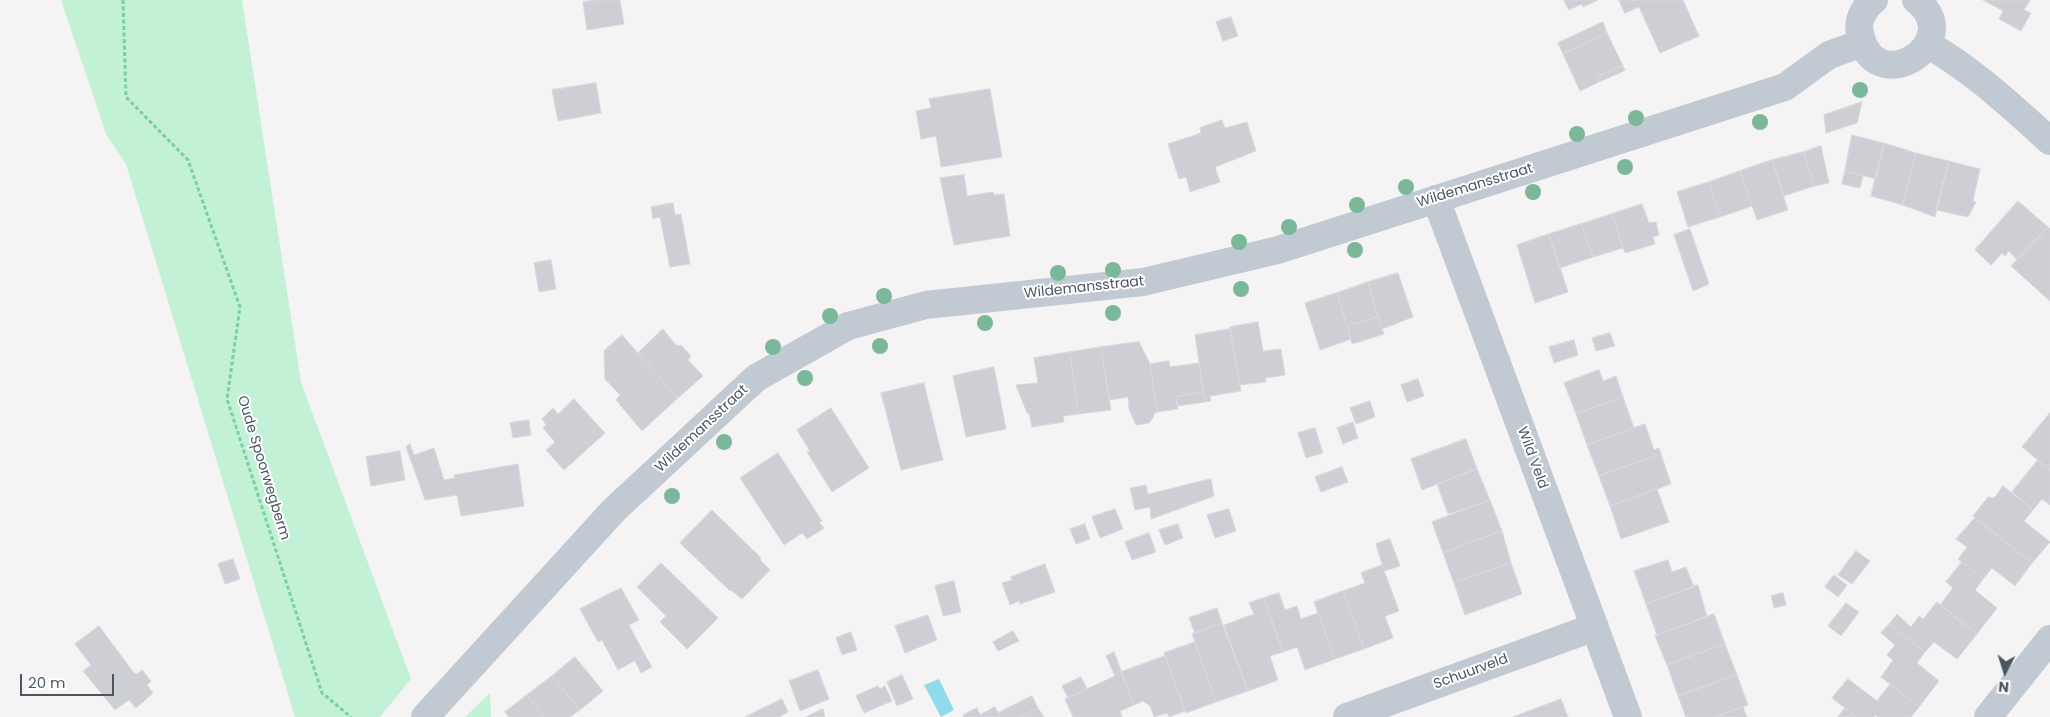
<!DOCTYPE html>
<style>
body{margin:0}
#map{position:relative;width:2050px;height:717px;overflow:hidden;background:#f5f3f3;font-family:Poppins,sans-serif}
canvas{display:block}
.north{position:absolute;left:1980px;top:647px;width:50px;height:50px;-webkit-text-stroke:4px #fff;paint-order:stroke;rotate:185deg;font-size:14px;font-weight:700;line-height:20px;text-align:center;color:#4a5661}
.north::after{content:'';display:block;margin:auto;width:18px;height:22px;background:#4a5661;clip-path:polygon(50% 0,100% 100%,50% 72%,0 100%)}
.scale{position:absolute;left:20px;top:674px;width:94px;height:22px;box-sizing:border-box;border:2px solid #4a5661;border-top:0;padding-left:6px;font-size:15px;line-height:18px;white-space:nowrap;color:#4a5661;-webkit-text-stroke:4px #fff;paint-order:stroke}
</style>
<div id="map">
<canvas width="2050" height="717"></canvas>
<div class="north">N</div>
<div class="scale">20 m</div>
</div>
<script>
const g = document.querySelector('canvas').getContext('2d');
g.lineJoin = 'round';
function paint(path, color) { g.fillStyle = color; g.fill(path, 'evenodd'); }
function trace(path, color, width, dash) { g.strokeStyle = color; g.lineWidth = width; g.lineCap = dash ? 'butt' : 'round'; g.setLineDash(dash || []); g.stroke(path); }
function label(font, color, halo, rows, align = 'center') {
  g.font = font + ' Poppins,sans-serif'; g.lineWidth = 4; g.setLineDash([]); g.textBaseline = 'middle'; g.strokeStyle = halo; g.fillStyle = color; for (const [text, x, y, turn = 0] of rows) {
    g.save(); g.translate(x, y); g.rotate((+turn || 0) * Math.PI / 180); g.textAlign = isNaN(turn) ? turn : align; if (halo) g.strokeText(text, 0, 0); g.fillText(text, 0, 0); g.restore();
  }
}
paint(new Path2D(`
 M61 0H242L301 382 411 679 380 717H295L126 164 106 134Z
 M490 693 491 717H465Z`), '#c3f1d5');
paint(new Path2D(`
 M939 679 954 710 941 717 924 685Z`), '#90daee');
const building = new Path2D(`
 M594 0H620L624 24 587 30 583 2Z
 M1564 0H1598L1583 7 1582 4 1569 10Z
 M1619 0H1683L1699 36 1660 53 1639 7 1625 13Z
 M1983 0H2030L2024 10 2031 13 2021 31 1999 19 2003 11Z
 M1231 17 1238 36 1223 41 1216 22Z
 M1603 22 1607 33 1563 54 1558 43Z
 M1607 33 1625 70 1624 71 1621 66 1597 77 1599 82 1580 91 1563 54Z
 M1621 66 1624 71 1599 82 1597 77Z
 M596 83 601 113 558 121 552 90Z
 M990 89 1002 157 941 167 936 136 921 139 916 111 931 108 929 99Z
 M1862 102 1857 123 1826 133 1824 115Z
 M1222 120 1225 128 1247 122 1256 151 1215 167 1220 182 1190 192 1186 177 1179 179 1168 144 1201 133 1200 128Z
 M1852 135 1884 143 1876 179 1845 171Z
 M1884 143 1916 153 1903 205 1871 196Z
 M1821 146 1829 183 1814 186 1804 152Z
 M1804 152 1814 186 1784 196 1772 160Z
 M1916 153 1949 161 1935 217 1903 205Z
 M1772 160 1788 210 1757 220 1740 171Z
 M1949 161 1980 169 1973 201 1976 202 1968 217 1936 210Z
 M1740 171 1752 206 1720 217 1709 182Z
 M1845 171 1863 176 1860 188 1842 184Z
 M964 175 967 196 993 192 994 195 1004 194 1010 236 954 245 940 178Z
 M1709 182 1720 217 1688 227 1677 192Z
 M2018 201 2048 227 2017 260 2009 251 2005 256 2002 253 1991 265 1975 250Z
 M673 203 675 215 681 214 690 264 670 267 660 217 653 219 651 207Z
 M1642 204 1649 223 1656 222 1659 235 1653 237 1655 244 1625 253 1612 214Z
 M1612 214 1623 248 1593 257 1581 224Z
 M1581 224 1593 257 1560 268 1549 234Z
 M2048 227 2050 229V301L2011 266Z
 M1690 229 1709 284 1693 291 1674 235Z
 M1549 234 1568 292 1535 303 1517 245Z
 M551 260 556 289 539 292 534 263Z
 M1398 273 1413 317 1382 329 1368 282Z
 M1368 282 1378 317 1347 326 1337 293Z
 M1337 293 1351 339 1320 350 1305 303Z
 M1378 317 1384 334 1352 344 1347 326Z
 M1258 322 1263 351 1281 349 1285 375 1265 378 1266 382 1240 385 1230 327Z
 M663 329 675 344 678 346 681 345 691 356 688 360 703 376 678 398 638 353Z
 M1230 329 1241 391 1210 396 1211 401 1205 402 1195 335Z
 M1610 333 1615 346 1596 351 1592 338Z
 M622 335 678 398 642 431 616 400 620 395 605 379 604 351Z
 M1574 340 1578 355 1554 363 1549 347Z
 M1139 342 1150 364 1157 412 1154 413V416L1149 423 1136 425 1129 409 1128 397 1109 400 1101 347Z
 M1101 347 1111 410 1078 414 1070 352Z
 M1070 352 1078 414 1063 416 1064 422 1032 427 1029 413H1027L1016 385 1038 383 1034 358Z
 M1169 361 1170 367 1199 363 1203 392 1176 397 1178 409 1157 412 1150 364Z
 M994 367 1006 429 966 437 953 376Z
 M1599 370 1603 381 1616 376 1623 397 1576 414 1564 383Z
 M1418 379 1424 396 1407 402 1401 385Z
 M924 383 943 460 901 470 881 393Z
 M1203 392 1205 402 1177 406 1176 397Z
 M1623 397 1634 428 1587 445 1576 414Z
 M574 399 605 433 564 470 546 450 555 442 543 428 546 425 542 419 553 408 558 414Z
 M1370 401 1375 417 1356 424 1350 408Z
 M831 408 869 468 832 492 807 452 810 451 797 430Z
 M2050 413V470L2022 447Z
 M529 420 531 435 513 438 510 423Z
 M1353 422 1358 438 1343 444 1337 428Z
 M1645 424 1654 450 1659 448 1661 454 1599 476 1587 445Z
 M1315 428 1323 453 1306 458 1298 433Z
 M1466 439 1477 469 1422 490 1411 459Z
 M410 444 414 455 434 448 444 480 455 478 454 475 518 464 524 506 461 516 457 495 425 500 406 447Z
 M400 451 405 480 371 486 366 457Z
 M778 453 822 521 819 522 824 528 807 539 802 533 784 545 740 478Z
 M1661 454 1671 484 1610 506 1599 476Z
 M2038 460 2050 470V505L2042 499 2033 510 2012 492Z
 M1342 467 1348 482 1321 492 1315 477Z
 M1477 469 1490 500 1448 514 1437 484Z
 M1211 479 1214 496 1151 519 1150 507 1135 510 1130 488 1146 485 1148 494Z
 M2003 486 2033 510 2024 521 2050 542 2032 563 1973 516 1988 497 1994 498Z
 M1657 489 1669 522 1621 539 1610 506Z
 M1490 500 1502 531 1443 553 1432 522Z
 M1115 509 1123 529 1100 538 1092 517Z
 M1229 509 1236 531 1215 538 1207 515Z
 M712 510 761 558 760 560 770 570 742 599 731 590 730 591 680 543Z
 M1975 518 2032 563 2015 586 1992 568 1983 579 1958 559 1967 547 1956 539Z
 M1085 524 1090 539 1076 544 1070 529Z
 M1178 524 1183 538 1165 545 1159 530Z
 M1502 531 1511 563 1454 583 1443 553Z
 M1149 533 1156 552 1132 560 1125 542Z
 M1390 539 1400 566 1384 571 1376 544Z
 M1856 551 1870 561 1852 584 1838 575Z
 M233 559 240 579 225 584 218 564Z
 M1668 560 1672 572 1686 567 1694 587 1646 604 1634 571Z
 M1962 562 1983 579 1975 590 1997 608 1977 634 1940 605 1953 588 1946 582Z
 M661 563 718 618 687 649 660 622 666 616 637 587Z
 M1511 563 1522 594 1465 615 1454 583Z
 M1045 564 1055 592 1020 604 1019 601 1010 605 1002 583 1012 580 1011 577Z
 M1382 565 1399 611 1385 616 1393 638 1364 649 1343 591 1365 583 1361 573Z
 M1834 575 1847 585 1838 597 1825 587Z
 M954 581 961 612 943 616 935 586Z
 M1698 585 1707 617 1657 635 1646 604Z
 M621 588 639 620 629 625 645 655 618 670 602 640 598 642 580 609Z
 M1343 591 1364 649 1335 659 1314 602Z
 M1279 593 1285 610 1297 606 1301 619 1318 613 1335 659 1305 670 1297 647 1283 652 1264 598Z
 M1783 593 1786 605 1774 608 1771 596Z
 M1264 598 1283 652 1270 656 1278 680 1248 691 1224 625 1254 614 1249 603Z
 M1937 602 1977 634 1957 659 1934 642 1925 652 1889 624 1897 614 1911 627 1919 616 1923 619Z
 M1846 603 1859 612 1841 636 1828 626Z
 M1217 608 1222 623 1195 633 1189 618Z
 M1714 614 1725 644 1667 665 1655 636Z
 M928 615 937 640 905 653 895 626Z
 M1222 623 1248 691 1216 702 1192 634Z
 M1889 624 1925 652 1917 663 1939 681 1919 707 1881 677 1893 660 1887 655 1895 645 1881 633Z
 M99 626 134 673 137 674 142 670 151 681 147 685 153 693 136 708 129 700 115 710 83 671 91 665 75 644Z
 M1013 631 1019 641 998 651 993 642Z
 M851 632 857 650 842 655 836 638Z
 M1195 642 1216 702 1186 713 1164 653Z
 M1725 644 1737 675 1678 696 1667 665Z
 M1114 652 1134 705 1120 711 1122 717H1073L1065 699 1115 676 1106 656Z
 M645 655 652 667 641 673 635 661Z
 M1165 656 1185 711 1169 717 1167 713 1154 717 1150 706 1143 701 1134 705 1121 672Z
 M575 657 603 691 580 710 552 676Z
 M818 670 829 699 800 711 789 681Z
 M902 675 913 699 897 706 887 682Z
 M1737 675 1748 705 1716 717H1686L1678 696Z
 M552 676 580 710 570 717H544L527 695Z
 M1081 677 1087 689 1068 698 1062 686Z
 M1848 679 1877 701 1890 684 1919 707 1911 717H1878L1875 715 1874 717H1856L1832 698Z
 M878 686 880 689 885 686 892 701 864 713 856 696Z
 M527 695 544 717H509L505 712Z
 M1032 696 1038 708 1020 717H1000L998 713Z
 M782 699 788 712 779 717H745Z
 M1561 699 1568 717H1513Z
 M995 707 1000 717H981L980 715Z
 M1743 707 1747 717H1716Z
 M977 708 981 717H964L963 715Z
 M1038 708 1044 717H1020Z
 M1845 708 1856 717H1838Z
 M823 709 825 717H806Z`);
paint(building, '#cdcfd5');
trace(building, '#d7d9de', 1);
trace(new Path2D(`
 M123 0 126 97 188 160 240 307 227 399 322 693 351 717`), '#7ad0a6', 3, [4, 2.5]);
trace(new Path2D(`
 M1874 0C1864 7 1857 21 1860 33 1874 103 1969 41 1916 0
 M1927 44C1973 70 2011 106 2050 141
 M1436 199 1628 717
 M425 717 614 510 756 378 848 326 926 305 1143 282 1278 250 1785 87 1829 55 1862 43
 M1347 717 1595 627
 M1988 717 2050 639`), '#c1cad2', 28);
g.fillStyle = '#7bb799';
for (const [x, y] of [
 [1860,90],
 [1636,118],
 [1760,122],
 [1577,134],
 [1625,167],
 [1406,187],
 [1533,192],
 [1357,205],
 [1289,227],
 [1239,242],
 [1355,250],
 [1113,270],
 [1058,273],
 [1241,289],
 [884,296],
 [1113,313],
 [830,316],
 [985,323],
 [880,346],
 [773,347],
 [805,378],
 [724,442],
 [672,496]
]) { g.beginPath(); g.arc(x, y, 8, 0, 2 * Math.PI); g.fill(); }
label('14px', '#4a5661', '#fff', [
 ["Wildemansstraat",1475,186,-17],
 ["Wildemansstraat",1084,288,-6],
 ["Wildemansstraat",702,429,-43],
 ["Wild Veld",1532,458,70],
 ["Oude Spoorwegberm",263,468,73],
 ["Schuurveld",1471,672,-20]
]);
</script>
